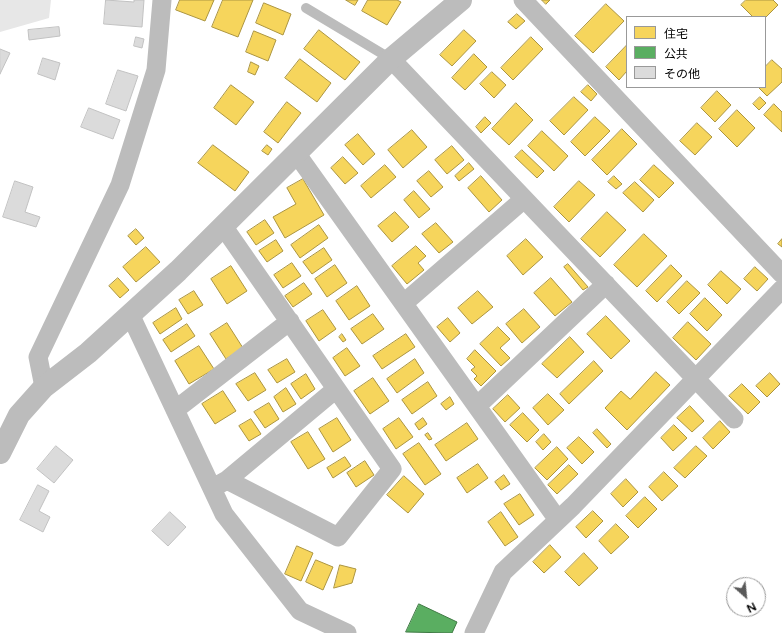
<!DOCTYPE html>
<meta charset="utf-8">
<style>
body{margin:0}
#map{position:relative;width:782px;height:633px;overflow:hidden;background:#fff;font-family:"Varela Round","Noto Sans JP",sans-serif}
canvas{display:block}
.legend{position:absolute;left:626px;top:16px;width:140px;height:72px;box-sizing:border-box;background:#fff;border:1px solid #999;margin:0;padding:5px 7px;list-style:none;font-size:12px;color:#000}
.legend li{display:flex;align-items:center;gap:8px;height:20px}
.legend b{width:20px;border:1px solid #999}
.north{position:absolute;left:726px;top:577px;width:40px;height:40px;box-sizing:border-box;background:#fff;border:1px solid #999;border-radius:50%;rotate:153deg;font-size:11px;font-weight:700;line-height:16px;text-align:center;color:#000}
.north::after{content:'';display:block;margin:auto;width:14px;height:18px;background:#595959;clip-path:polygon(50% 0,100% 100%,50% 72%,0 100%)}
</style>
<div id="map">
<canvas width="782" height="633"></canvas>
<ul class="legend">
<li><b style="height:11px;background:#f6d55c"></b>住宅</li>
<li><b style="height:11px;background:#5aae61"></b>公共</li>
<li><b style="height:11px;background:#dbdbdb"></b>その他</li>
</ul>
<div class="north">N</div>
</div>
<script>
const g = document.querySelector('canvas').getContext('2d');
g.lineJoin = 'round';
function paint(path, color) { g.fillStyle = color; g.fill(path, 'evenodd'); }
function trace(path, color, width, dash) { g.strokeStyle = color; g.lineWidth = width; g.lineCap = dash ? 'butt' : 'round'; g.setLineDash(dash || []); g.stroke(path); }
paint(new Path2D(`
 M0 0H51L49 18 0 32Z`), '#e7e7e7');
const homes = new Path2D(`
 M180 0H214L205 21 176 10Z
 M223 0H253L238 37 212 27Z
 M346 0H358L355 5Z
 M368 0H397L401 2 387 25 362 11Z
 M542 0H550L546 4Z
 M746 0H773L778 5 765 18V17H753L741 5Z
 M264 3 291 14 283 35 256 23Z
 M606 4 624 21 593 53 575 36Z
 M517 14 525 21 516 29 508 22Z
 M319 30 360 62 345 80 304 49Z
 M464 30 476 41 452 66 440 55Z
 M254 31 276 40 268 61 246 52Z
 M531 37 543 49 513 80 501 68Z
 M627 45V71L619 80 606 67Z
 M474 54 487 67 465 90 452 78Z
 M300 59 331 83 317 102 285 78Z
 M772 60 782 69V82L767 96 758 87H765V67Z
 M251 62 259 66 255 75 248 72Z
 M492 72 506 85 494 98 480 84Z
 M231 85 254 102 236 125 214 108Z
 M588 85 597 94 591 101 581 92Z
 M717 91 731 105 715 122 701 108Z
 M574 97 588 110 564 135 550 121Z
 M760 97 766 103 759 110 753 104Z
 M287 102 301 113 278 143 264 132Z
 M516 103 533 120 509 145 492 129Z
 M774 104 782 112V132L764 115Z
 M737 110 755 128 737 147 719 129Z
 M485 117 491 123 481 133 476 127Z
 M595 117 610 131 585 156 571 142Z
 M697 123 712 137 695 155 680 141Z
 M622 129 637 144 607 175 592 160Z
 M412 130 427 147 403 168 388 150Z
 M542 131 568 156 554 171 528 146Z
 M358 134 375 154 363 165 345 145Z
 M213 145 249 172 235 191 198 163Z
 M267 145 272 149 268 155 262 151Z
 M452 146 464 160 447 174 435 160Z
 M522 150 544 171 537 178 515 157Z
 M343 157 358 173 345 184 331 168Z
 M469 163 474 169 459 181 455 176Z
 M385 165 396 177 371 198 361 186Z
 M654 165 674 183 659 198 640 180Z
 M429 171 443 187 431 197 417 181Z
 M481 176 502 200 489 212 468 188Z
 M614 176 622 184 616 189 608 182Z
 M303 179 324 215 285 238 273 217 296 204 287 188Z
 M579 181 595 195 569 222 554 207Z
 M635 182 654 200 643 212 623 193Z
 M414 191 430 209 419 218 404 200Z
 M395 212 409 227 392 242 378 226Z
 M607 212 626 230 600 257 581 239Z
 M265 220 274 233 256 245 247 232Z
 M436 223 453 242 439 253 422 234Z
 M319 225 328 238 300 258 291 245Z
 M136 229 144 238 136 245 128 236Z
 M644 234 667 256 637 287 614 265Z
 M526 239 543 257 523 275 507 256Z
 M782 239V247L778 244Z
 M276 240 283 251 267 262 259 251Z
 M416 246 426 256 418 263 424 270 407 284 392 266Z
 M146 247 160 262 136 282 123 267Z
 M324 248 332 260 312 274 303 262Z
 M292 263 301 276 283 288 274 275Z
 M568 264 588 287 583 290 564 267Z
 M335 265 347 283 327 297 315 279Z
 M671 265 682 276 657 302 646 291Z
 M231 266 247 291 227 304 211 279Z
 M755 267 768 279 757 291 744 279Z
 M721 271 741 289 727 304 708 285Z
 M118 278 129 290 120 298 109 286Z
 M551 278 572 302 555 316 534 293Z
 M687 281 700 293 679 314 667 302Z
 M304 283 312 294 293 307 285 296Z
 M357 286 370 306 349 320 336 301Z
 M194 291 203 305 188 314 179 300Z
 M478 291 493 307 472 324 458 308Z
 M705 298 722 315 707 331 690 314Z
 M176 308 182 319 160 334 153 323Z
 M524 309 540 327 522 343 506 324Z
 M323 310 336 329 319 341 306 321Z
 M373 314 384 329 362 344 351 329Z
 M606 316 630 341 611 359 587 334Z
 M448 318 460 333 450 342 437 327Z
 M688 322 711 344 696 360 673 338Z
 M227 323 243 348 226 359 210 334Z
 M187 324 195 336 171 352 163 340Z
 M498 327 510 339 500 348 510 358 501 366 480 344Z
 M342 334 346 340 343 342 339 337Z
 M406 334 415 347 382 369 373 356Z
 M570 337 584 352 557 378 542 364Z
 M199 346 214 369 189 384 175 361Z
 M347 348 360 366 345 376 333 358Z
 M475 350 496 371 481 386 474 379 477 376 471 370 475 367 467 359Z
 M287 359 295 372 277 383 268 370Z
 M415 359 424 373 397 393 387 379Z
 M594 361 603 371 569 404 560 394Z
 M656 372 670 385 627 430 605 408 621 391 630 399Z
 M255 373 266 390 248 401 236 384Z
 M770 373 780 384 767 397 756 386Z
 M306 374 315 389 301 399 291 384Z
 M373 378 389 401 370 414 354 391Z
 M428 382 437 396 412 414 402 400Z
 M742 384 760 402 748 414 729 396Z
 M286 388 296 404 283 412 274 397Z
 M223 391 236 411 215 424 202 404Z
 M548 394 564 410 548 425 533 408Z
 M508 395 520 408 505 422 493 409Z
 M450 397 454 404 446 410 441 404Z
 M269 403 279 419 265 428 254 412Z
 M690 406 704 421 692 432 677 418Z
 M523 413 539 430 527 442 510 425Z
 M337 418 351 440 333 452 319 429Z
 M399 418 413 437 396 449 383 429Z
 M423 418 427 424 419 430 415 424Z
 M251 419 261 434 249 441 239 426Z
 M720 421 730 432 713 449 703 438Z
 M467 423 478 439 446 461 435 445Z
 M674 425 687 438 673 451 661 438Z
 M597 429 611 444 607 448 593 433Z
 M308 432 325 459 308 469 291 442Z
 M428 433 432 439 429 440 425 435Z
 M544 434 551 442 543 450 536 442Z
 M579 437 594 452 582 464 567 448Z
 M419 443 441 474 425 485 403 454Z
 M696 446 707 456 685 478 674 468Z
 M557 447 568 459 547 480 535 468Z
 M345 457 351 466 333 478 327 468Z
 M365 461 374 475 356 487 347 473Z
 M478 464 488 478 467 493 457 478Z
 M569 465 578 474 557 494 548 485Z
 M664 472 678 486 662 501 649 487Z
 M504 475 510 484 501 490 495 482Z
 M404 476 424 494 408 513 387 495Z
 M626 479 638 492 623 507 611 494Z
 M520 494 534 515 519 525 504 504Z
 M645 497 657 509 638 528 626 516Z
 M593 511 603 521 586 538 576 527Z
 M501 512 518 537 505 546 488 522Z
 M616 524 629 537 611 554 599 541Z
 M550 545 561 557 544 573 533 562Z
 M297 546 313 553 301 581 285 574Z
 M584 553 598 568 579 586 565 572Z
 M316 560 333 567 323 590 306 582Z
 M340 565 356 569 352 583 334 588Z`);
paint(homes, '#f6d55c');
trace(homes, '#ac9540', 1);
const public = new Path2D(`
 M419 604 457 622 452 633 406 632Z`);
paint(public, '#5aae61');
trace(public, '#3f7a44', 1);
const building = new Path2D(`
 M106 0 134 2V0H144L142 27 104 24Z
 M59 27 60 36 29 40 28 30Z
 M136 37 144 39 142 48 134 46Z
 M0 49 10 53 0 74Z
 M43 58 60 63 55 80 38 74Z
 M118 70 138 76 126 111 106 104Z
 M89 108 120 120 113 139 81 127Z
 M15 181 33 187 25 212 40 217 36 227 3 217Z
 M56 446 73 460 54 483 37 469Z
 M38 485 49 491 39 511 50 517 43 532 20 520Z
 M170 512 186 527 168 546 152 531Z`);
paint(building, '#dbdbdb');
trace(building, '#c2c2c2', 1);
trace(new Path2D(`
 M306 8 391 59`), '#bcbcbc', 10);
trace(new Path2D(`
 M523 0 782 274
 M391 59 734 419
 M296 153 558 520
 M223 226 392 469 338 537 227 480
 M404 303 524 199
 M130 314 224 514 300 611 347 633
 M44 387 38 357 120 185 156 70 162 0
 M477 406 606 284
 M175 410 290 321
 M218 485 227 480 336 389
 M474 633 503 572 573 506 782 289`), '#bcbcbc', 19);
trace(new Path2D(`
 M0 453 19 415 44 387 88 353 178 271 391 59 461 0`), '#bcbcbc', 22);
</script>
